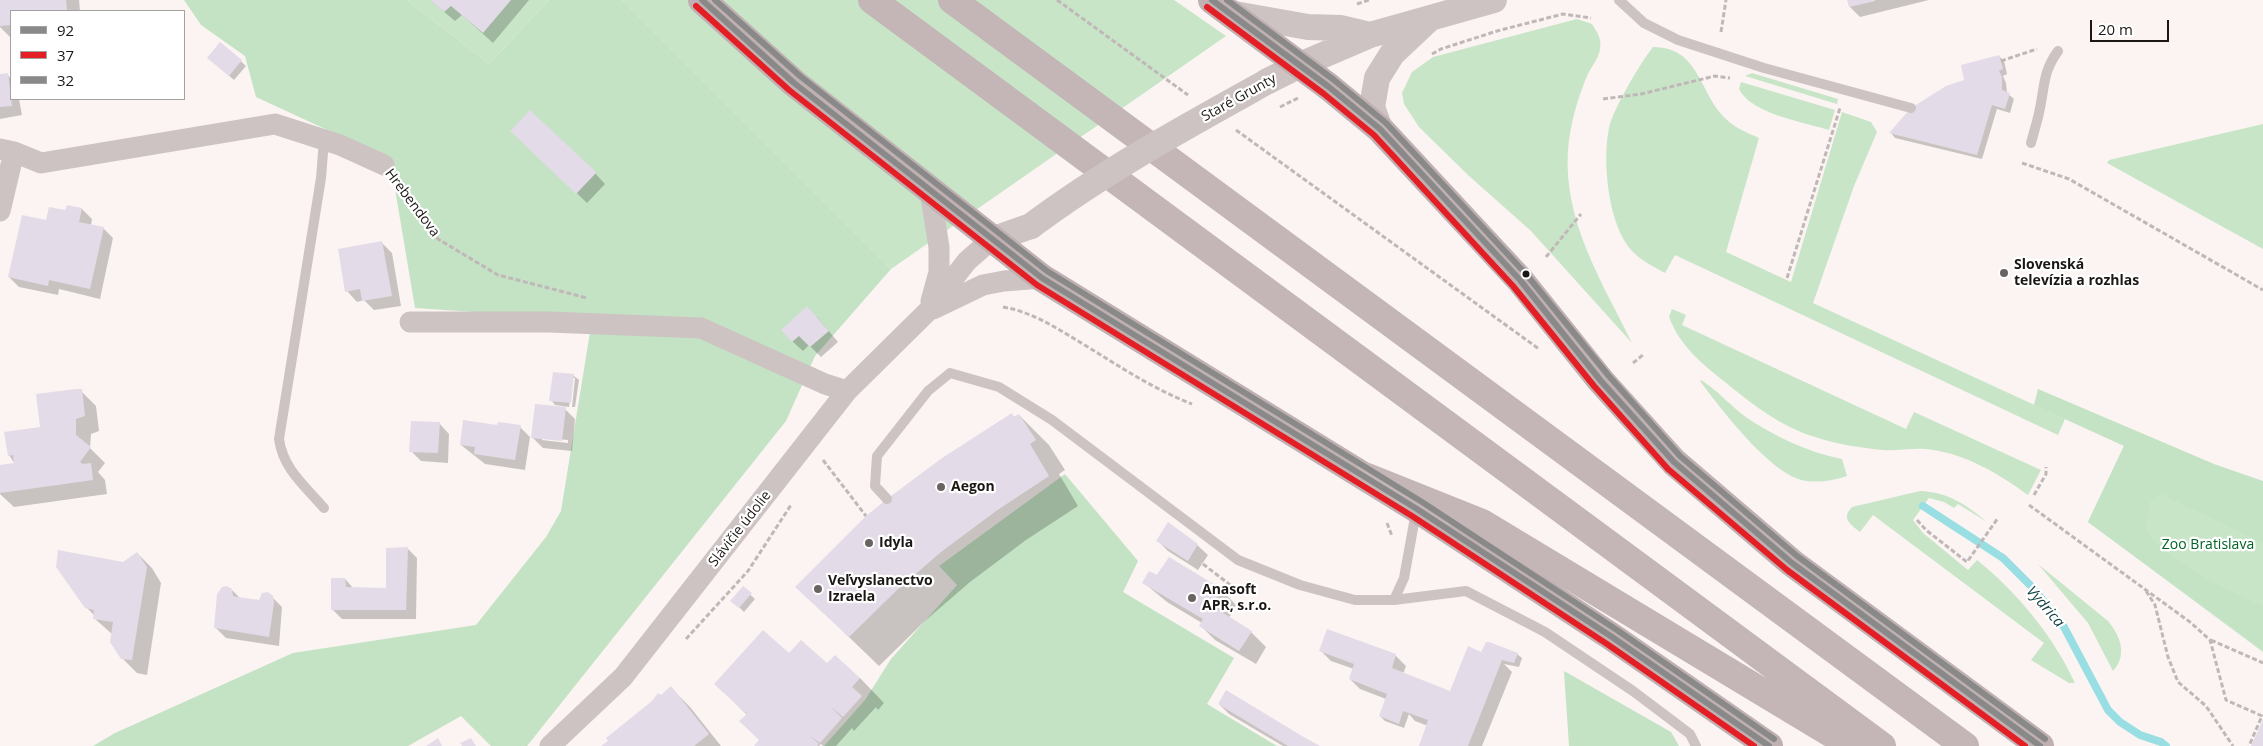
<!DOCTYPE html>
<meta charset="utf-8">
<style>
body{margin:0}
#map{position:relative;width:2263px;height:746px;overflow:hidden;background:#fbf4f2;font-family:"Open Sans",sans-serif}
canvas{display:block}
.legend{position:absolute;left:10px;top:10px;width:175px;height:90px;box-sizing:border-box;background:#fff;border:1px solid #a4a2a1;margin:0;padding:6px 9px;list-style:none;font-size:15px;color:#1b1715}
.legend li{display:flex;align-items:center;gap:10px;height:25px}
.legend b{width:25px;border:1px solid #a4a2a1}
.scale{position:absolute;left:2090px;top:20px;width:79px;height:22px;box-sizing:border-box;border:2px solid #1b1715;border-top:0;padding-left:6px;font-size:15px;line-height:18px;white-space:nowrap;color:#1b1715;-webkit-text-stroke:4px #fff;paint-order:stroke}
</style>
<div id="map">
<canvas width="2263" height="746"></canvas>
<ul class="legend">
<li><b style="height:6px;background:#898989"></b>92</li>
<li><b style="height:6px;background:#e31e24"></b>37</li>
<li><b style="height:6px;background:#898989"></b>32</li>
</ul>
<div class="scale">20 m</div>
</div>
<script>
const g = document.querySelector('canvas').getContext('2d');
g.lineJoin = 'round';
function paint(path, color) { g.fillStyle = color; g.fill(path, 'evenodd'); }
function trace(path, color, width, dash) { g.strokeStyle = color; g.lineWidth = width; g.lineCap = dash ? 'butt' : 'round'; g.setLineDash(dash || []); g.stroke(path); }
function label(font, color, halo, rows, align = 'center') {
  g.font = font + ' "Open Sans",sans-serif'; g.lineWidth = 4.5; g.setLineDash([]); g.textBaseline = 'middle'; g.strokeStyle = halo; g.fillStyle = color; for (const [text, x, y, turn = 0] of rows) {
    g.save(); g.translate(x, y); g.rotate((+turn || 0) * Math.PI / 180); g.textAlign = isNaN(turn) ? turn : align; if (halo) g.strokeText(text, 0, 0); g.fillText(text, 0, 0); g.restore();
  }
}
paint(new Path2D(`
 M407 0H549L489 64Z
 M622 0H1174L1226 36 891 269Z
 M1577 19 1592 24C1597 32 1602 39 1600 49 1599 58 1591 67 1587 76 1577 100 1570 125 1568 150 1563 221 1602 282 1632 343L1531 231 1468 175 1419 127 1404 104 1402 93 1412 72 1433 57Z
 M1653 47C1700 47 1699 94 1726 119 1735 128 1748 133 1759 138L1726 252 1791 282 1842 112 1871 122 1877 132 1854 186 1813 303 2065 419 2058 435 1675 255 1665 273C1654 267 1642 261 1633 252 1608 227 1602 161 1609 128 1613 109 1641 62 1653 47Z
 M1752 73 1838 99 1837 104 1745 76Z
 M1741 82 1835 110 1829 130C1804 122 1751 114 1739 89Z
 M2263 124V249L2107 163 2109 160Z
 M1672 309 1686 315 1682 325 1906 429 1914 412 2041 470 2028 495C1998 473 1962 452 1925 449 1911 448 1897 451 1883 450 1861 448 1836 444 1815 437 1781 427 1752 404 1725 382 1701 363 1680 346 1669 317Z
 M1701 380C1717 390 1729 404 1743 415 1773 436 1807 452 1842 459L1847 476C1832 481 1814 484 1798 479 1765 467 1721 409 1700 381Z
 M2124 446 2263 511V652L2088 522Z
 M1920 491C1948 492 1965 504 1987 522L1958 504 1954 508 1944 502 1929 498 1913 520 1923 533 1968 570 1977 560C2017 592 2054 637 2075 683H2069L2031 660 2044 643 1873 515 1860 532C1850 524 1841 518 1852 507Z
 M2038 564 2108 621C2120 635 2128 655 2113 671L2088 623Z`), '#c8e5c8');
paint(new Path2D(`
 M184 0H407L489 64 549 0H622L891 269 815 356 786 421 527 746H491L461 716 408 746H93L115 733 293 653 476 625 546 537 561 511 592 320 415 308 390 159 256 97 245 56 201 25Z
 M2038 389 2214 464 2263 481V543L2161 494 2150 501 2145 530C2168 563 2226 589 2263 606V650L2088 522 2124 446 2034 405Z
 M1065 474 1138 561 1123 592 1234 658 1207 704 1277 746H824L865 700 891 659 957 585 939 566Z
 M1564 671 1671 732 1679 746H1569Z`), '#c4e2c4');
paint(new Path2D(`
 M0 0H79L80 11H11V38L0 27Z
 M430 0H529L493 43 462 15 455 21Z
 M1848 0H1929L1860 17 1850 7Z
 M221 43 246 66 234 80 213 62Z
 M1999 56 2004 61 2007 74 2003 76 2006 83 2007 93 2014 99 2010 113 1997 109 1982 159 1895 138 1891 133Z
 M7 74 11 79V99H19L22 115 0 119V76Z
 M512 131 594 172 605 184 587 203Z
 M68 206 82 209 92 219 91 225 103 228 113 238 100 299 59 289 58 295 19 287 9 277 66 212Z
 M382 243 392 253 401 306 374 310 364 300 357 302 347 291Z
 M817 317 838 342 821 357 809 345 803 351 792 341Z
 M554 373 574 376 579 380 575 407H572L575 378H573L569 407 555 405 551 400Z
 M81 391 96 406 99 431 91 434 90 448 105 463 98 472 105 480 107 494 14 507 0 494V466L15 464 9 455Z
 M565 409 575 419 572 451 543 448 532 437ZM542 438 568 440V443L542 440Z
 M1011 414 1015 418 1019 415 1049 445 1065 470 1059 474 1078 506 1026 540 970 582 926 620 879 666 797 587Z
 M439 423 449 434 448 463 421 461 411 451Z
 M498 427H520L530 437 525 470 485 464 461 445Z
 M1158 541 1197 545 1208 555 1198 570 1168 551Z
 M407 548 417 558 416 619H342L332 609 345 579 354 589H387Z
 M137 553 152 568 161 583 147 675 137 673 122 658 112 634 95 619V616L86 607 123 563Z
 M1169 559 1222 590 1236 605 1229 618 1251 632 1266 647 1256 664 1215 640 1200 625 1202 623 1167 602 1144 583 1156 576Z
 M743 588 755 599 744 612 732 600Z
 M232 590 240 598 259 601 268 593 282 607 279 646 226 638 215 627Z
 M1328 631 1396 656 1406 666 1403 674 1450 692 1482 653 1517 654 1522 658 1519 667 1504 664 1512 672 1482 746H1420L1428 726 1415 721 1409 714 1404 728 1385 721 1380 716 1386 699 1360 689 1350 679 1354 669 1331 661 1321 651Z
 M789 655 860 678 884 703 878 710 876 707 854 731 852 728 836 746H823L821 744 819 746H756L760 741 747 715 716 684Z
 M671 688 690 707 721 746H603Z
 M1219 704 1317 746H1283L1229 714Z`), '#0003');
trace(new Path2D(`
 M1923 506 2003 558 2033 588 2064 627 2108 710 2120 722 2140 735 2161 742 2166 746`), '#99dee3', 8);
paint(new Path2D(`
 M0 0H66L67 11H11V25L0 26Z
 M430 0H511L483 33 451 6 444 12Z
 M1847 0H1875V1L1849 7Z
 M220 42 242 60 229 76 207 58Z
 M1999 55 2003 69 1999 71 2002 77V90L2010 93 2005 109 1992 105 1977 155 1889 133 1911 108 1946 86 1964 80 1961 65Z
 M8 73 12 106 0 107V74Z
 M530 110 595 171 596 173 576 194 510 131Z
 M67 205 82 208 79 222 104 227 90 289 49 280 48 286 8 277 22 215 46 220 49 207 65 210Z
 M382 241 392 296 362 301 360 289 345 292 338 249Z
 M807 306 829 331 810 347 799 336 792 342 781 330Z
 M553 372 574 374 571 403 549 401Z
 M76 389H82L85 416 76 419V435L91 447 80 462 83 464 91 463 93 480 0 493V465L14 463 13 455 8 456 4 432 40 427 36 394Z
 M535 404 566 407 562 441 531 438Z
 M1012 413 1013 417 1019 414 1036 440 1030 444 1049 476 996 511 941 552 897 590 849 637 795 587 866 516 887 499 942 458Z
 M463 420 497 425 498 422 521 425 515 460 474 454 475 447 460 445Z
 M411 421 440 422 438 453 409 452Z
 M1168 522 1198 544 1188 561 1156 541Z
 M408 547 406 610H331V578H345L346 587 386 588V548Z
 M58 550 123 562 137 552 147 567 132 660 121 659 110 642 113 622 93 619 94 610 85 608 56 567Z
 M1169 557 1222 589 1212 606 1252 631 1239 651 1199 626 1203 619 1142 583 1149 571 1157 575Z
 M227 586 232 589 233 596 238 597 259 600 262 593 268 592 273 596 274 603 269 637 214 628 217 594 222 587Z
 M743 586 752 593 739 608 730 601Z
 M1327 629 1396 654 1392 668 1450 691 1468 646 1481 652 1486 642H1489L1518 653 1514 663 1502 660 1468 746H1419L1428 720 1403 711 1399 724 1379 716 1387 694 1349 679 1354 664 1319 651Z
 M763 630 789 653 801 640 827 663 835 655 860 678 852 687 862 696 843 717 830 706 842 718 820 743 809 735 819 744 817 746H754L759 740 739 721 747 714 714 684Z
 M671 686 709 734 694 746H601L608 741 606 738 652 701 658 693 661 695Z
 M1226 690 1302 736 1320 746H1288L1218 704Z
 M2263 720V746H2251Z
 M438 738 442 746H426Z
 M471 738 476 746H462L460 743Z`), '#e3dbe7');
trace(new Path2D(`
 M1057 0 1188 95
 M1357 4 1369 0
 M1721 32 1726 0
 M1432 54 1441 49 1497 31 1563 14 1591 18
 M2001 61 2037 49
 M1603 99 1641 94 1715 76 1730 78
 M1236 130 1539 349
 M2022 163 2069 179 2263 290
 M397 183 438 239 498 275 587 298
 M1546 257 1581 214
 M1787 278 1840 108
 M1003 307C1033 312 1058 329 1083 344 1119 366 1153 389 1192 404
 M1633 363 1644 354
 M823 460 866 516
 M2034 495 2046 474V467
 M2029 505 2190 622 2210 640 2226 700 2262 716 2249 746
 M1917 520 1926 530 1967 562 1998 518
 M1387 523 1392 536
 M1203 564 1242 594
 M2146 591 2155 605 2168 657 2178 682 2206 706 2233 746
 M686 639 748 571 791 505
 M2211 640 2263 663`), '#c0b8b8', 3, [5, 2.5]);
trace(new Path2D(`
 M1619 0 1644 23 1678 40 1764 68 1911 108
 M2031 143C2034 131 2038 120 2040 108 2045 84 2043 72 2058 51
 M887 499 875 486 877 456 928 391 950 373 999 387 1052 420 1238 560 1300 585 1355 600H1394L1466 591 1545 632 1633 691 1690 734 1696 746
 M324 508C305 486 283 469 279 439L321 178 324 140
 M1394 600 1404 578 1416 512`), '#cec3c3', 10);
trace(new Path2D(`
 M0 149 14 152 41 163 275 124 340 145 384 165
 M930 191 939 247V272L931 301
 M0 211 14 152
 M933 309 983 285 1004 281 1042 278
 M410 322H549L701 328 825 384 847 391
 M550 746 623 677 847 391 928 311 967 261 991 240`), '#cec3c3', 21);
trace(new Path2D(`
 M1229 13 1308 27 1340 28 1370 35
 M1268 81 1300 65 1370 35 1494 0
 M1380 129 1372 107 1377 78 1392 54 1427 21
 M991 240 1031 226`), '#cec3c3', 26);
trace(new Path2D(`
 M702 0 794 83 1042 278 1417 509 1612 637 1769 746
 M1212 0 1329 87 1380 129 1520 280 1601 381 1674 462 1792 563 2040 746`), '#c0b0b2', 28);
trace(new Path2D(`
 M872 0 1882 746
 M952 0 1965 746
 M1367 477 1482 523 1852 746`), '#c4b5b6', 28);
trace(new Path2D(`
 M1280 107 1298 98`), '#c0b8b8', 3, [5, 2.5]);
trace(new Path2D(`
 M1031 226C1106 170 1187 126 1268 81`), '#cec3c3', 26);
trace(new Path2D(`
 M702 0 794 83 1042 278 1417 509 1612 637 1769 746
 M1212 0 1329 87 1380 129 1520 280 1601 381 1674 462 1792 563 2040 746`), '#898989', 6);
trace(new Path2D(`
 M696 6 789 90 1037 285 1412 516 1607 644 1754 746
 M1207 7 1324 94 1374 135 1513 286 1594 386 1668 469 1787 570 2025 746`), '#e31e24', 6);
trace(new Path2D(`
 M715 0 800 76 1047 271 1422 502 1617 630 1774 739
 M1227 0 1334 80 1386 123 1526 274 1608 375 1680 456 1797 556 2045 739`), '#898989', 6);
for (const [x, y, r, color] of [
 [2004,273,5,"#696462"],
 [1526,274,4.5,"#1b1715"],
 [941,487,5,"#696462"],
 [869,543,5,"#696462"],
 [818,589,5,"#696462"],
 [1192,598,5,"#696462"]
]) { const dot = new Path2D(); dot.arc(x, y, r, 0, 2 * Math.PI); g.fillStyle = color; g.fill(dot); trace(dot, '#fff', 2); }
label('14px', '#1b1715', '#fff', [
 ["Staré Grunty",1239,98,-29],
 ["Hrebendova",412,203,53],
 ["Slávičie údolie",740,529,-52]
]);
label('bold 14px', '#1b1715', '#fff', [
 ["Slovenská",2014,265],
 ["televízia a rozhlas",2014,281],
 ["Aegon",951,487],
 ["Idyla",879,543],
 ["Veľvyslanectvo",828,581],
 ["Izraela",828,597],
 ["Anasoft",1202,590],
 ["APR, s.r.o.",1202,606]
], 'left');
label('14px', '#026324', '#fff', [
 ["Zoo Bratislava",2208,545]
]);
label('italic 15px', '#174649', '#fff', [
 ["Vydrica",2045,607,49]
]);
</script>
